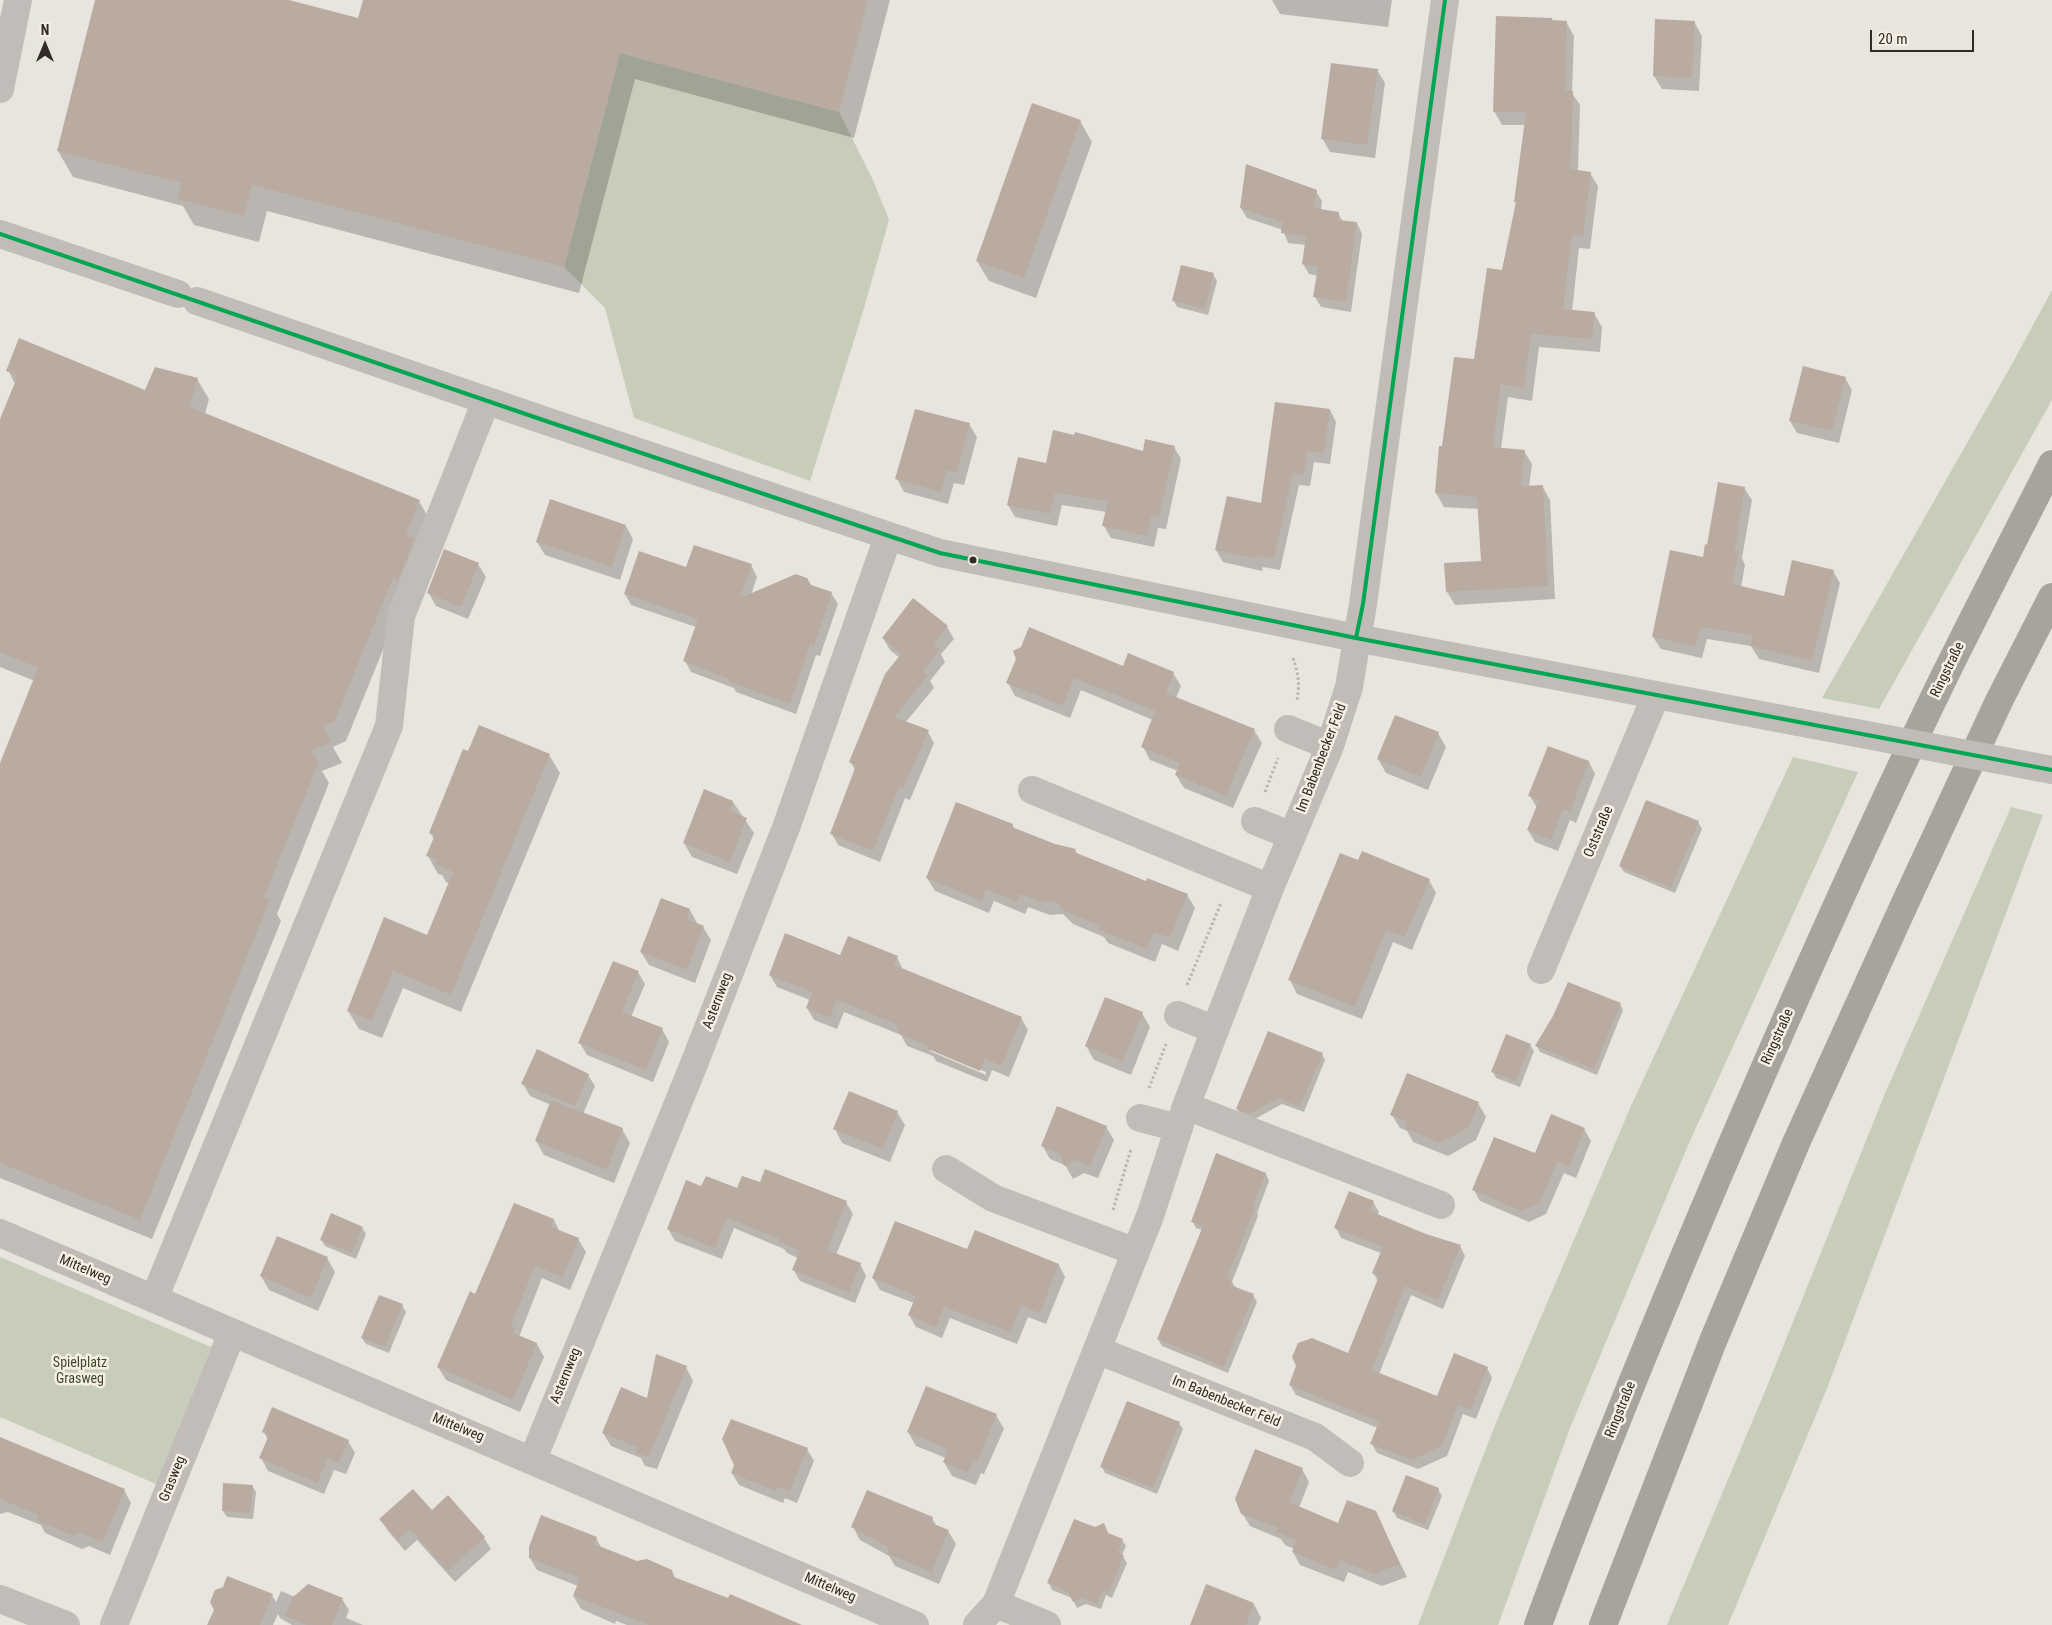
<!DOCTYPE html>
<meta charset="utf-8">
<style>
body{margin:0}
#map{position:relative;width:2052px;height:1625px;overflow:hidden;background:#e8e4de;font-family:"Roboto Condensed",sans-serif}
canvas{display:block}
.north{position:absolute;left:20px;top:20px;width:50px;height:50px;-webkit-text-stroke:4px #f6efe4;paint-order:stroke;rotate:0deg;font-size:14px;font-weight:700;line-height:20px;text-align:center;color:#312a26}
.north::after{content:'';display:block;margin:auto;width:18px;height:22px;background:#312a26;clip-path:polygon(50% 0,100% 100%,50% 72%,0 100%)}
.scale{position:absolute;left:1870px;top:30px;width:104px;height:22px;box-sizing:border-box;border:2px solid #312a26;border-top:0;padding-left:6px;font-size:15px;line-height:18px;white-space:nowrap;color:#312a26;-webkit-text-stroke:4px #f6efe4;paint-order:stroke}
</style>
<div id="map">
<canvas width="2052" height="1625"></canvas>
<div class="north">N</div>
<div class="scale">20 m</div>
</div>
<script>
const g = document.querySelector('canvas').getContext('2d');
g.lineJoin = 'round';
function paint(path, color) { g.fillStyle = color; g.fill(path, 'evenodd'); }
function trace(path, color, width, dash) { g.strokeStyle = color; g.lineWidth = width; g.lineCap = dash ? 'butt' : 'round'; g.setLineDash(dash || []); g.stroke(path); }
function label(font, color, halo, rows, align = 'center') {
  g.font = font + ' "Roboto Condensed",sans-serif'; g.lineWidth = 5; g.setLineDash([]); g.textBaseline = 'middle'; g.strokeStyle = halo; g.fillStyle = color; for (const [text, x, y, turn = 0] of rows) {
    g.save(); g.translate(x, y); g.rotate((+turn || 0) * Math.PI / 180); g.textAlign = isNaN(turn) ? turn : align; if (halo) g.strokeText(text, 0, 0); g.fillText(text, 0, 0); g.restore();
  }
}
paint(new Path2D(`
 M620 53 839 112 873 180 889 220 864 308 810 481 634 418 605 308 564 267Z
 M2052 290V400L1879 709 1822 698 2012 364Z
 M1793 757 1858 772 1689 1143 1570 1428 1498 1625H1418L1495 1425 1631 1106Z
 M2011 807 2043 815 1828 1386 1728 1625H1667L1768 1384 1886 1091Z
 M0 1257 211 1347 156 1484 0 1417Z`), '#c8cdb9');
paint(new Path2D(`
 M97 0H284L359 20 364 0H890L854 138 635 79 579 293 267 211 259 242 194 225 183 206 73 177 58 151Z
 M1272 0H1392L1388 27 1280 14Z
 M1552 22H1566L1574 36 1572 93 1580 105 1578 171 1590 173 1598 186 1590 249 1579 248 1572 311 1594 313 1602 327 1600 352 1539 347 1532 401 1508 397 1501 449 1524 451 1532 464 1529 487 1542 486 1550 500 1555 599 1455 605 1447 592 1482 562 1479 509 1444 507 1436 493 1440 448H1443L1475 361 1502 271 1516 204 1515 201 1525 125H1502L1494 111Z
 M1694 22 1702 36 1699 91 1662 89 1654 76Z
 M1377 70 1385 83 1375 158 1330 152 1322 138Z
 M1080 121 1092 142 1036 298 989 281 977 261Z
 M1316 191 1322 201 1321 210 1338 213 1343 222 1357 223 1362 234 1351 312 1321 307 1315 297 1318 276 1309 274 1303 264 1306 245 1288 243 1283 230 1247 218 1241 208Z
 M1213 274 1217 281 1208 315 1177 307 1174 301Z
 M8 370 146 392 197 379 209 399 205 414 419 501 431 522 404 598 346 741 333 747 342 763 322 771 329 783 277 914 281 921 152 1239 0 1178V767L35 681 0 667V422L15 384Z
 M1845 378 1852 390 1839 443 1797 433 1790 421Z
 M1330 410 1336 422 1330 464 1314 462 1310 486 1299 485 1280 570 1263 567 1262 571 1223 562 1216 550 1262 504Z
 M969 424 977 437 964 485 954 483 948 504 904 492 897 479Z
 M1174 447 1181 459 1166 529 1158 528 1154 547 1111 538 1104 526 1107 512 1062 505 1057 526 1015 517 1008 505 1047 464Z
 M1744 488 1752 500 1742 558 1745 565 1741 587 1784 598 1833 571 1840 583 1819 673 1759 659 1751 646 1707 639 1702 658 1661 649 1653 637 1704 558 1708 546Z
 M626 526 633 539 620 580 545 555 537 542Z
 M478 564 486 577 468 619 436 606 428 592Z
 M751 565 757 577 751 595 810 586 831 593 838 604 820 656 816 655 796 714 736 692 734 688 691 672 685 661 696 627 631 605 625 594 687 569Z
 M947 627 954 639 941 654 945 662 930 681 934 688 905 723 928 732 934 743 910 800 905 798 880 862 838 845 832 834 855 770 850 761 900 658 890 650 883 638Z
 M1022 648 1124 667 1173 673 1181 686 1176 698 1254 730 1262 743 1233 808 1184 788 1176 775 1178 771 1150 760 1143 747 1153 720 1081 690 1070 718 1015 696 1008 683Z
 M1438 733 1446 747 1428 790 1386 773 1378 759Z
 M1549 747 1589 762 1595 774 1576 823 1570 820 1558 851 1535 842 1528 830 1537 808 1530 796Z
 M469 752 549 755 560 773 461 1012 403 988 382 1038 359 1029 348 1011 428 937 450 884 446 882 442 875 438 874 428 856 434 839 430 833Z
 M733 802 754 833 737 874 692 857 684 843Z
 M1698 822 1702 829 1675 893 1624 872 1620 866Z
 M1012 825 1015 829 1055 845 1075 850 1078 855 1146 882 1187 895 1195 908 1178 951 1162 944 1155 962 1108 943 1104 937 1073 924 1063 914 1050 915 1028 907 1025 914 994 901 989 913 935 891 927 878Z
 M1358 862 1429 880 1436 893 1412 950 1393 942 1362 1019 1297 994 1290 980Z
 M690 910 697 923 703 927 711 940 695 983 649 965 641 952Z
 M841 957H897L903 970 1021 1018 1028 1030 1009 1077 992 1070 987 1082 936 1061 933 1056 907 1046 901 1035 844 1012 837 1029 814 1020 807 1008 810 1000 777 987 770 975ZM930 1049 986 1072V1075L930 1051Z
 M638 972 645 984 631 1017 662 1029 669 1042 653 1082 587 1055 580 1043Z
 M1620 1004 1623 1010 1597 1075 1540 1052 1537 1046Z
 M1142 1013 1150 1027 1131 1075 1094 1060 1086 1046Z
 M1530 1045 1534 1051 1520 1087 1496 1078 1493 1072Z
 M1322 1054 1325 1060 1304 1112 1282 1104 1253 1120 1241 1115 1237 1109Z
 M588 1075 595 1086 583 1114 622 1129 630 1143 614 1183 544 1155 536 1141 551 1105 530 1096 523 1084Z
 M1478 1103 1486 1117 1476 1140 1448 1156 1413 1142 1407 1131 1400 1128 1392 1115Z
 M897 1112 905 1125 890 1162 842 1143 835 1129Z
 M1106 1127 1114 1140 1098 1178 1084 1173 1073 1179 1065 1165 1050 1159 1042 1145Z
 M1584 1129 1591 1141 1576 1178 1564 1173 1546 1214 1529 1222 1480 1201 1474 1190Z
 M1217 1155 1266 1174 1269 1181 1257 1213 1258 1216 1232 1282 1235 1287 1253 1295 1257 1302 1228 1373 1162 1346 1158 1339 1202 1230 1196 1228 1193 1222Z
 M760 1184 846 1202 853 1214 836 1255 860 1264 866 1276 855 1303 800 1281 793 1269 798 1258 787 1253 784 1249 734 1228 722 1259 675 1241 668 1229 702 1187 738 1190Z
 M1373 1202 1379 1212 1377 1215 1426 1235 1460 1246 1465 1256 1443 1309 1411 1295 1379 1374 1438 1398 1487 1368 1492 1378 1476 1419 1463 1414 1447 1456 1418 1469 1377 1453 1372 1444 1378 1428 1296 1395 1290 1385 1348 1354 1378 1281 1373 1273 1381 1253 1341 1238 1336 1228Z
 M515 1204 554 1220 560 1232 578 1239 586 1252 570 1290 542 1278 519 1337 537 1344 544 1357 520 1412 446 1380 438 1367 476 1296Z
 M362 1228 366 1234 356 1259 325 1246 321 1239Z
 M975 1231 1059 1265 1065 1277 1046 1324 1028 1317 1017 1344 950 1318 942 1338 916 1327 909 1315 914 1303 880 1290 873 1278 967 1251Z
 M327 1258 335 1272 318 1311 269 1290 261 1276Z
 M402 1305 406 1312 389 1353 366 1344 362 1338Z
 M686 1367 693 1381 657 1469 645 1466 641 1458 611 1446 603 1433 648 1399Z
 M996 1415 1004 1429 984 1474 981 1473 976 1485 952 1476 944 1462 946 1458 916 1446 908 1432Z
 M1179 1423 1183 1429 1157 1494 1105 1473 1102 1467Z
 M264 1432 348 1441 355 1453 346 1474 334 1470 324 1494 268 1471 261 1458 268 1440Z
 M0 1438 124 1490 131 1503 110 1555 89 1546 82 1549 45 1533 41 1525 8 1512 0 1514Z
 M807 1449 814 1461 797 1503 785 1498 783 1503 739 1485 732 1473 735 1465Z
 M1302 1469 1309 1482 1299 1508 1339 1524 1382 1526 1407 1577 1382 1586 1348 1572 1344 1582 1300 1565 1293 1552 1294 1549 1285 1545 1281 1539 1250 1526 1242 1513Z
 M252 1486 256 1492 253 1519 227 1517 223 1511Z
 M1438 1489 1442 1496 1428 1530 1397 1518 1393 1511Z
 M432 1512 484 1538 491 1549 455 1582 417 1540 405 1551 388 1531 381 1520Z
 M932 1518 937 1527 948 1531 956 1544 939 1584 895 1566 889 1556 860 1540 853 1527Z
 M1095 1529 1107 1531 1109 1534 1122 1540 1126 1546 1122 1555 1127 1563 1112 1598 1106 1595 1101 1609 1086 1604 1077 1608 1072 1598 1052 1590 1049 1583Z
 M596 1538 602 1549 637 1563 671 1571 675 1578 783 1625H627L616 1621 615 1624 581 1609 574 1597 578 1586 537 1570 530 1558Z
 M281 1591 295 1597 342 1599 349 1610 346 1618 363 1625H292L280 1618 278 1614 273 1625H212L272 1595 276 1602Z
 M1254 1604 1261 1618 1258 1625H1191Z`), '#0003');
paint(new Path2D(`
 M95 0H289L358 18 363 0H868L839 112 620 53 564 267 252 185 244 216 178 199 181 183 57 151Z
 M1496 16 1552 18V20L1567 21 1565 90 1573 91 1571 169 1591 172 1583 236 1572 235 1563 309 1595 312 1592 339 1531 334 1524 388 1501 384 1493 447 1525 450 1521 486 1543 485 1548 586 1446 592 1444 563 1481 561 1477 497 1435 493 1439 446H1442L1454 357 1474 359 1487 268 1502 270 1516 202H1514L1526 112H1493Z
 M1655 19 1695 21 1692 78 1653 76Z
 M1331 63 1378 69 1367 145 1321 139Z
 M1032 103 1081 120 1024 278 976 261Z
 M1246 164 1317 190 1314 208 1339 212 1338 220 1357 222 1346 302 1313 297 1318 267 1302 264 1306 236 1281 233 1282 222 1240 208Z
 M1181 265 1214 273 1205 309 1172 301Z
 M19 338 145 390 155 367 198 378 190 407 420 500 406 534 415 538 398 581 393 578 335 721 323 726 331 742 311 751 319 762 264 897 270 900 140 1220 0 1163V763L38 668 0 652V419L18 375 6 371Z
 M1803 366 1846 377 1832 431 1789 421Z
 M1275 402 1330 409 1324 453 1307 451 1304 475 1293 473 1274 559 1257 556 1256 559 1215 550 1227 496 1261 503Z
 M915 409 970 423 957 473 947 470 941 492 895 479Z
 M1053 430 1074 435 1075 432 1143 451 1145 439 1175 446 1159 517 1151 516 1147 536 1102 526 1108 501 1055 493 1050 514 1007 505 1018 457 1046 463Z
 M1718 482 1745 487 1735 550 1739 551 1732 584 1784 596 1792 560 1834 570 1812 661 1750 646 1753 635 1700 627 1696 646 1652 637 1670 550 1703 557 1705 544 1707 545Z
 M550 499 626 525 612 567 536 542Z
 M694 545 752 564 740 598 796 574 807 578 811 585 832 592 814 646 810 645 790 704 728 681 729 679 683 661 698 619 624 594 639 551 686 567Z
 M444 549 479 563 461 607 427 593Z
 M913 598 948 626 934 644 940 649 923 671 928 675 894 717 929 730 903 789 899 787 873 851 830 834 857 763 855 765 849 762 885 674 901 654 882 638Z
 M1029 627 1123 666 1128 653 1174 672 1166 693 1255 729 1226 796 1175 775 1180 763 1141 747 1155 711 1074 678 1063 706 1006 683 1016 659 1013 651 1021 647Z
 M1395 715 1439 732 1421 777 1377 759Z
 M479 725 550 754 451 995 393 971 372 1021 347 1011 384 917 427 935 453 872 434 864 437 860 426 856 435 835 429 833 463 749 468 751Z
 M1548 746 1589 761 1570 812 1563 809 1551 840 1527 830 1539 800 1528 796Z
 M704 789 733 801 730 811 747 818 730 862 683 843Z
 M1646 800 1699 821 1671 888 1619 866Z
 M956 802 1013 824 1012 827 1055 844 1076 849 1074 852 1146 881 1147 878 1188 894 1170 938 1154 932 1147 949 1099 930 1100 926 1064 911 1055 901 1042 902 1020 894 1017 902 986 889 982 901 926 878Z
 M1362 851 1430 879 1405 937 1386 930 1355 1007 1288 980 1340 853 1358 860Z
 M661 898 690 909 687 919 704 926 687 970 640 952Z
 M785 933 840 955 848 936 898 956 894 965 1022 1017 1002 1066 985 1059 980 1071 928 1049 929 1046 899 1034 896 1024 837 1000 830 1018 806 1008 812 992 769 975Z
 M613 961 639 971 622 1012 663 1028 646 1070 578 1043Z
 M1568 982 1621 1003 1594 1069 1535 1046 1553 1016Z
 M1105 997 1143 1012 1123 1062 1085 1046Z
 M1268 1031 1323 1053 1300 1107 1278 1098 1249 1114 1236 1109Z
 M1506 1034 1531 1044 1516 1081 1491 1072Z
 M537 1049 589 1074 575 1106 521 1084Z
 M1407 1073 1479 1102 1469 1127 1440 1143 1404 1128 1406 1121 1390 1115Z
 M849 1091 898 1111 883 1149 833 1129Z
 M551 1100 623 1128 607 1170 535 1141Z
 M1057 1106 1107 1126 1090 1166 1076 1160 1064 1166 1060 1154 1041 1146Z
 M1551 1114 1585 1128 1569 1167 1557 1162 1540 1203 1522 1211 1472 1190 1494 1137 1535 1153Z
 M1216 1153 1266 1173 1253 1207 1255 1208 1227 1278 1232 1280 1230 1285 1254 1294 1224 1367 1157 1339 1203 1226 1191 1222Z
 M765 1169 847 1201 827 1250 861 1263 849 1293 792 1270 800 1251 779 1242 780 1239 727 1218 715 1248 667 1229 686 1180 701 1186 706 1176 737 1188 742 1176 760 1182Z
 M1349 1191 1374 1201 1370 1211 1426 1234 1461 1245 1438 1300 1405 1286 1372 1370 1437 1396 1454 1353 1488 1367 1471 1410 1458 1405 1442 1446 1412 1460 1370 1444 1379 1422 1289 1385 1296 1366 1292 1357 1298 1343 1312 1338 1348 1353 1379 1276 1372 1273 1383 1247 1334 1228Z
 M514 1203 554 1219 551 1227 579 1238 563 1278 535 1266 511 1326 515 1328 513 1333 537 1343 513 1400 437 1367 470 1291 475 1294Z
 M331 1213 363 1227 352 1253 320 1240Z
 M895 1221 967 1249 975 1230 1059 1264 1040 1313 1021 1306 1010 1332 944 1307 936 1327 908 1315 916 1296 872 1278Z
 M277 1236 328 1257 311 1298 260 1276Z
 M379 1295 403 1304 385 1347 361 1338Z
 M656 1354 687 1366 649 1457 636 1453 637 1447 602 1433 621 1387 647 1398Z
 M926 1386 997 1414 977 1462 974 1460 968 1473 943 1462 948 1449 907 1432Z
 M1127 1401 1180 1422 1153 1488 1100 1467Z
 M272 1407 349 1440 339 1463 328 1458 317 1483 259 1458 269 1435 262 1432Z
 M731 1419 808 1448 790 1491 778 1487 776 1491 731 1473 734 1465 722 1439Z
 M0 1437 125 1489 103 1542 81 1533 74 1536 36 1520 38 1515 0 1499Z
 M1255 1449 1303 1468 1289 1502 1338 1523 1347 1500 1376 1511 1400 1564 1374 1574 1340 1560 1336 1570 1292 1552 1296 1540 1276 1532 1278 1528 1241 1514 1235 1499Z
 M1406 1475 1439 1488 1425 1525 1392 1511Z
 M223 1483 253 1485 250 1513 222 1511Z
 M413 1489 432 1510 448 1495 485 1537 448 1571 410 1529 398 1540 379 1519Z
 M867 1490 933 1517 931 1523 949 1530 932 1572 887 1554 889 1548 851 1527Z
 M541 1515 597 1537 594 1544 637 1561 647 1559 672 1570 674 1577 728 1598 730 1594 802 1625H649L573 1596 580 1578 529 1558V1547Z
 M1074 1519 1095 1527 1104 1523 1108 1533 1123 1539 1118 1553 1124 1555 1109 1592 1103 1590 1097 1604 1082 1598 1073 1602 1068 1592 1047 1583Z
 M227 1576 273 1594 260 1625H207L214 1610 210 1602 215 1590 223 1587Z
 M308 1584 343 1598 332 1625H306L285 1616 292 1598Z
 M1206 1584 1254 1603 1246 1625H1190Z`), '#baaba1');
trace(new Path2D(`
 M1293 658C1298 672 1300 685 1297 700
 M1265 792 1278 758
 M1187 985 1221 903
 M1149 1088 1166 1044
 M1113 1210 1131 1149`), '#bab5b0', 3, [2.5, 2.5]);
trace(new Path2D(`
 M0 89 18 0
 M0 234 178 294
 M197 301 546 421 940 553 1356 638 1798 722
 M1288 729 1330 746
 M1032 790 1270 888
 M1255 821 1292 836
 M1541 970 1656 695
 M1178 1015 1215 1030
 M1186 1106 1441 1205
 M1140 1118 1179 1128
 M946 1169 993 1198 1136 1252
 M0 1233C305 1364 611 1493 915 1625
 M154 1299 389 726 401 616 486 401
 M1097 1350 1315 1437 1350 1463
 M533 1459 694 1064 787 825 888 537
 M0 1599 66 1625
 M996 1604 1047 1625
 M114 1625 232 1333
 M977 1625 996 1604 1150 1216 1186 1106 1215 1030 1270 888 1330 746 1349 687 1363 604 1445 0`), '#c1bcb7', 28);
trace(new Path2D(`
 M1538 1625C1593 1475 1654 1327 1716 1181 1789 1010 1864 841 1945 675 1980 604 2016 535 2052 464
 M1603 1625 1713 1341 1796 1143 1905 903 1999 701 2052 597`), '#a7a39d', 28);
trace(new Path2D(`
 M1798 722 2052 770`), '#c1bcb7', 28);
trace(new Path2D(`
 M0 234 546 421 940 553 1356 638 2052 770
 M1356 638 1363 604 1445 0`), '#00a651', 4);
for (const [x, y, r, color] of [
 [973,560,4.5,"#312a26"]
]) { const dot = new Path2D(); dot.arc(x, y, r, 0, 2 * Math.PI); g.fillStyle = color; g.fill(dot); trace(dot, '#f6efe4', 2); }
label('14px', '#312a26', '#f6efe4', [
 ["Ringstraße",1948,670,-64],
 ["Im Babenbecker Feld",1322,758,-69],
 ["Oststraße",1599,832,-67],
 ["Asternweg",718,1001,-69],
 ["Ringstraße",1778,1037,-66],
 ["Mittelweg",85,1270,23],
 ["Asternweg",566,1376,-68],
 ["Im Babenbecker Feld",1226,1402,22],
 ["Ringstraße",1621,1410,-68],
 ["Mittelweg",458,1428,22],
 ["Grasweg",173,1479,-68],
 ["Mittelweg",830,1588,23]
]);
label('14px', '#3e4c2d', '#f6efe4', [
 ["Spielplatz",80,1363],
 ["Grasweg",80,1379]
]);
</script>
